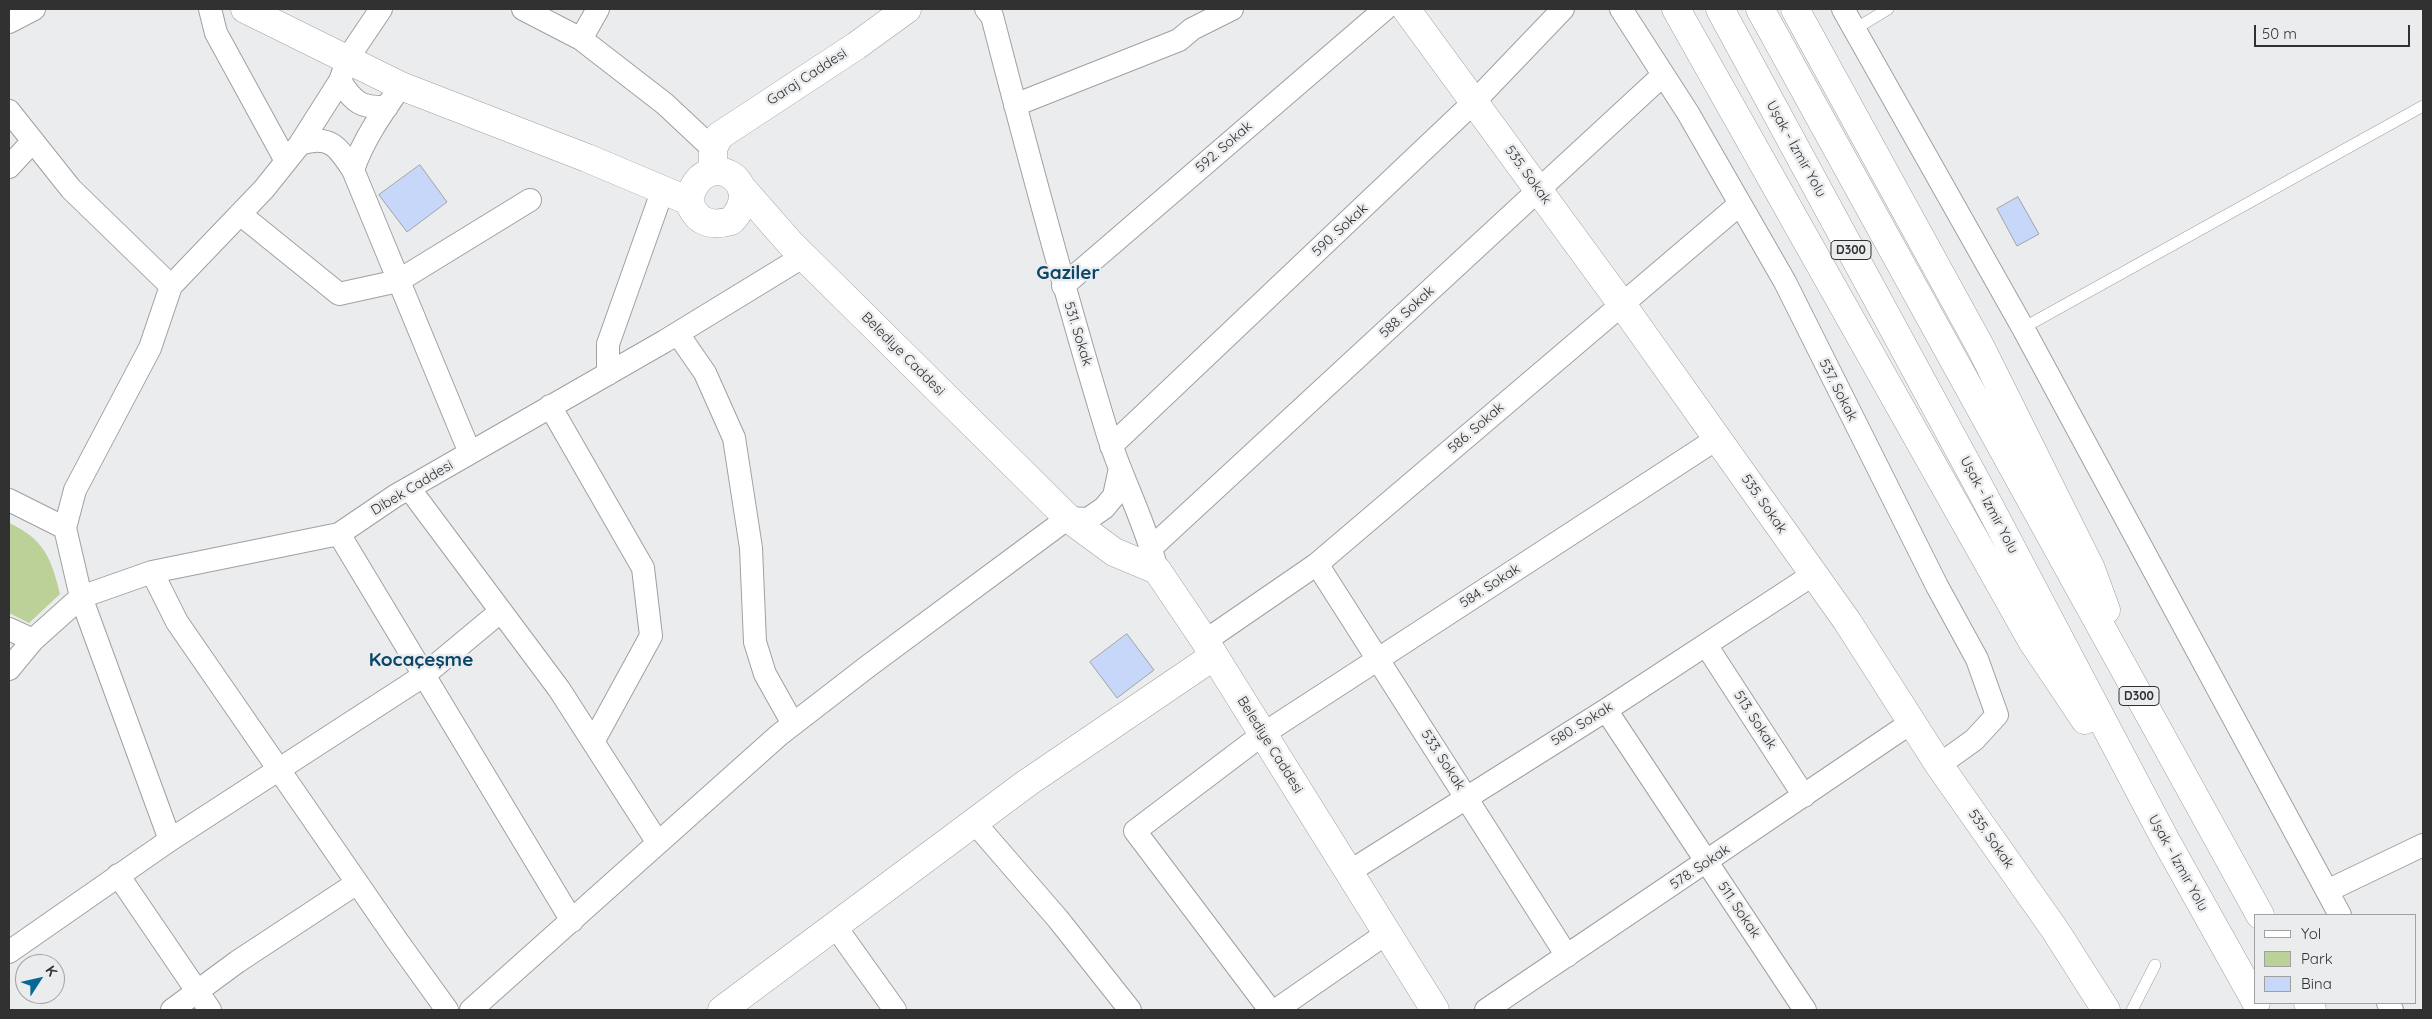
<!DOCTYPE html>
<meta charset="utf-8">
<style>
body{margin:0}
#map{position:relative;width:2432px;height:1019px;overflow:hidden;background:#ebecee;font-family:Quicksand,sans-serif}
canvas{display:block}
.frame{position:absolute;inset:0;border:10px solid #313131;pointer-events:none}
.legend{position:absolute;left:2254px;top:914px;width:162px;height:90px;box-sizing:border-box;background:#ebecee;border:1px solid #a1a1a2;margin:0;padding:6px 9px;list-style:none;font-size:15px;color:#313131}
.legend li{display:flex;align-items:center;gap:10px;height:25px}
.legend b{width:25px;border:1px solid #a1a1a2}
.north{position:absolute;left:15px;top:954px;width:50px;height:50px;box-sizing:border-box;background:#ebecee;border:1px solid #a1a1a2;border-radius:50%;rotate:55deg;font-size:14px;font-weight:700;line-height:20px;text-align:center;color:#313131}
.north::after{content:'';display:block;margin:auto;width:18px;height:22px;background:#056896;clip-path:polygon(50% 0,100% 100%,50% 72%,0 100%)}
.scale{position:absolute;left:2254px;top:25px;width:156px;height:22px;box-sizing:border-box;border:2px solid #313131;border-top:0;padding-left:6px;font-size:15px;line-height:18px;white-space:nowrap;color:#313131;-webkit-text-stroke:4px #ebecee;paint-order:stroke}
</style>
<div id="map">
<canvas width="2432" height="1019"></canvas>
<div class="frame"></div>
<ul class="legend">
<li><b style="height:6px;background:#fff"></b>Yol</li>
<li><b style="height:14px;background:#bbd197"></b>Park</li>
<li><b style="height:14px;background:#c6d7f9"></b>Bina</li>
</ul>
<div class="north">K</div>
<div class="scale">50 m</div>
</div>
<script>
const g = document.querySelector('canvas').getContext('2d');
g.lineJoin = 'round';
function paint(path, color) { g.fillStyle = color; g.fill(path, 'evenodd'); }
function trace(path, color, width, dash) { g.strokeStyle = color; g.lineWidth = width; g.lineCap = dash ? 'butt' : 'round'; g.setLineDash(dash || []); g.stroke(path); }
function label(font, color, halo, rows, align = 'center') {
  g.font = font + ' Quicksand,sans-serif'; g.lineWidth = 5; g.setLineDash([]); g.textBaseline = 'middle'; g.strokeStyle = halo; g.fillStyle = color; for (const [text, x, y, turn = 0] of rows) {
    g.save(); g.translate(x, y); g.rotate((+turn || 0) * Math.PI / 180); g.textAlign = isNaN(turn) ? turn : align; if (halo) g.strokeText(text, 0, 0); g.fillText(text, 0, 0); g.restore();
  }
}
paint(new Path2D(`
 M9 523C44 539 51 558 60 594L29 623 9 613Z`), '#bbd197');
const building = new Path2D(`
 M420 165 447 202 407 232 379 195Z
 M2018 197 2039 234 2017 246 1997 209Z
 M1127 634 1154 670 1117 698 1090 662Z`);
paint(building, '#c6d7f9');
trace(building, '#a1a2a4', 1);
const lane = new Path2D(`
 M1855 29 1888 9
 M2023 328 2423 106
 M2132 1010 2155 965`);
const street = new Path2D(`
 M210 9 216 33 286 161
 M523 9 581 39 665 104 713 149
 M986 9 992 16C1028 155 1065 294 1107 432 1120 475 1142 515 1154 559
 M1621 9 1688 113 1785 282 1937 586 1977 659 1997 715 1974 740 1939 765
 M1843 9 2023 328 2340 915
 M9 22 34 9
 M581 39 598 9
 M340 81C354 103 361 108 387 107
 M1015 105 1179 40 1192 29 1232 9
 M9 111 71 189 171 286
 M300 144C330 134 338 147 353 170L470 453
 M9 167 33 141
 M353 170C363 140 382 113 401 86
 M240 214 339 294 398 281 530 200
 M1063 286 1385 9
 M678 334 705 373 734 438 751 548 755 642 765 674 793 724
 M608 374V344L663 189
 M550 406 643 568 651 636 593 742
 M1111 446 1474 102 1563 9
 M409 488 559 689 658 843
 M9 500 65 528
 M339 534 572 921
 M1151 548 1663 75
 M1317 564 1567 956
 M152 572 177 622 398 942 447 1010
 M9 629 33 640
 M1205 641 1317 564 1740 204
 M1706 645 1804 796
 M9 669 33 640 81 597 152 572 339 534 395 496 665 341 804 256
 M1606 710 1805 1010
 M974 822 1058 919 1130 1010
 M170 840 81 597 65 528 75 490 150 348 171 286 264 189 300 144 340 81 348 58 381 9
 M1349 872 1606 710 1814 574
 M118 875 210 1010
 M2327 891 2423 845
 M835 926 895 1010
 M9 952 170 840 423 676 501 611
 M2388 1003 2392 1010
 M172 1010 237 962 357 883
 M471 1010 779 735 867 667 1068 518 1088 519 1104 508 1114 496 1120 468
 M1270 1010 1135 831 1263 734 1718 438
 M1276 1010 1387 933
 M1486 1010 1912 722`);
const secondary = new Path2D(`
 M245 9 401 86 587 158 689 201C696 222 710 227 731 221 770 181 701 143 689 201
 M1406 9 1621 303 1847 621 1939 765 2055 930 2106 1010
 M713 171V149L719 136 856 46 907 9
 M741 187 790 243 1068 518 1114 552 1157 570 1205 641 1435 1010
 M722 1010 1027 783 1214 656`);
const highway = new Path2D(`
 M1676 9 2032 641 2085 720
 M1720 9 1982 492 2165 839 2256 1002
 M1760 9 2260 915
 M1795 9 1981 348 2091 569 2106 610
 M2308 1003 2312 1010`);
trace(lane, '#a0a0a2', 12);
trace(street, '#a0a0a2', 24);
trace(secondary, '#a0a0a2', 29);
trace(highway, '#a0a0a2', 29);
trace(lane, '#fff', 11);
trace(street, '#fff', 22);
trace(secondary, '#fff', 28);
trace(highway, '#fff', 28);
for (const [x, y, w] of [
 [1851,250,40],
 [2139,696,40]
]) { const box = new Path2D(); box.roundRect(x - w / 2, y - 9.5, w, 19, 4); g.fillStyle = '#ebecee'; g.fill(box); trace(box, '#313131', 1); }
label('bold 12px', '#313131', null, [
 ["D300",1851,250],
 ["D300",2139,696]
]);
label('14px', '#313131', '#ebecee', [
 ["Garaj Caddesi",807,77,-33],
 ["592. Sokak",1224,147,-41],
 ["Uşak - İzmir Yolu",1796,149,61],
 ["535. Sokak",1528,175,54],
 ["590. Sokak",1340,230,-43],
 ["588. Sokak",1407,312,-43],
 ["531. Sokak",1078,334,73],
 ["Belediye Caddesi",903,354,45],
 ["537. Sokak",1838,390,63],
 ["586. Sokak",1476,428,-41],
 ["Dibek Caddesi",412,488,-31],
 ["535. Sokak",1764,504,55],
 ["Uşak - İzmir Yolu",1989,505,62],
 ["584. Sokak",1490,586,-33],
 ["513. Sokak",1755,720,57],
 ["580. Sokak",1582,724,-32],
 ["Belediye Caddesi",1270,745,58],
 ["533. Sokak",1443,760,57],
 ["535. Sokak",1991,839,55],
 ["Uşak - İzmir Yolu",2178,863,61],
 ["578. Sokak",1700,867,-34],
 ["511. Sokak",1739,910,56]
]);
label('bold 19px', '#094768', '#ebecee', [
 ["Gaziler",1068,273],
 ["Kocaçeşme",421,660]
]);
</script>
